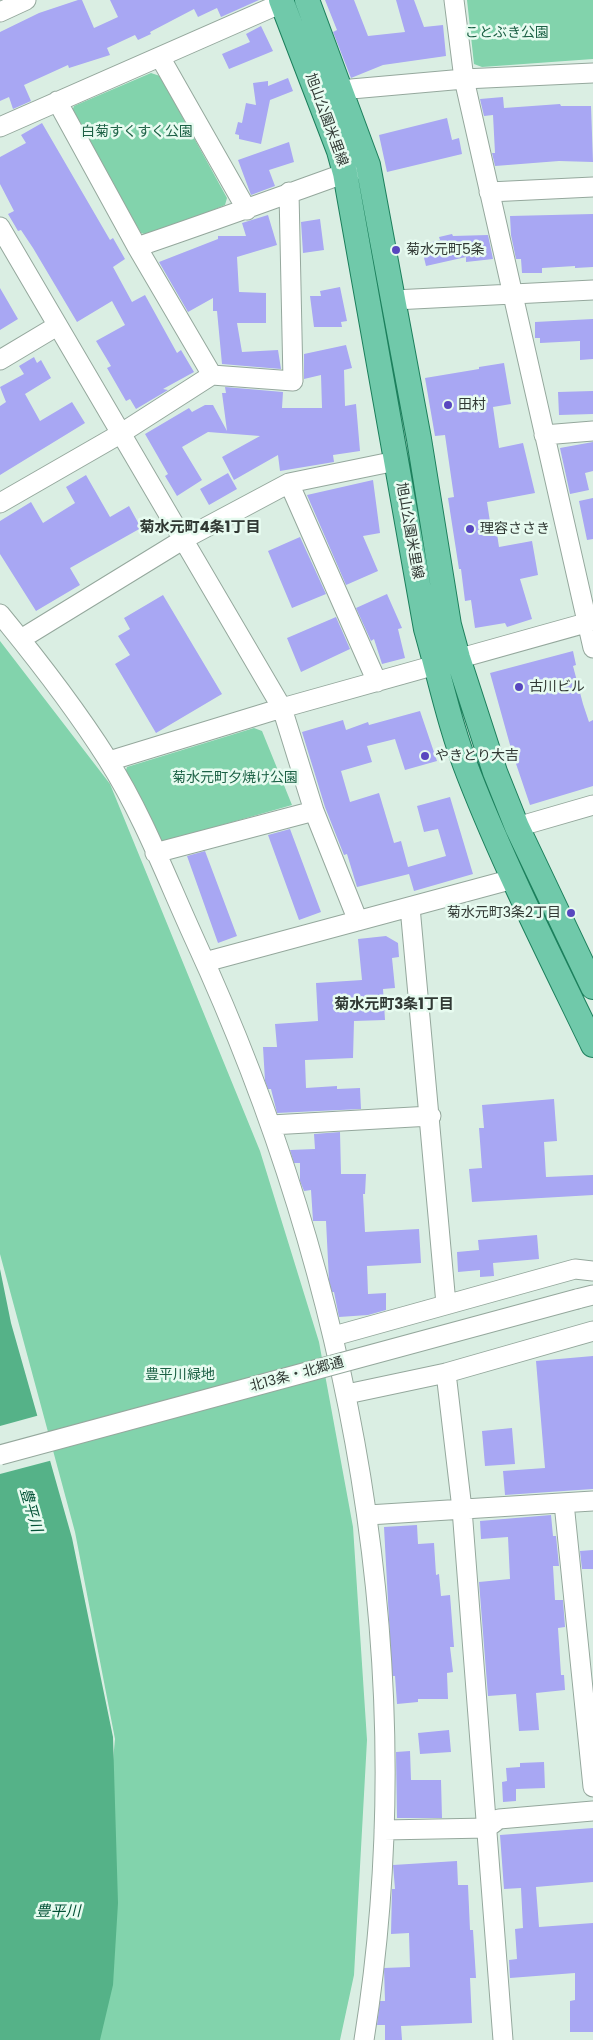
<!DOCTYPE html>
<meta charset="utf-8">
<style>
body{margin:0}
canvas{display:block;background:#daeee3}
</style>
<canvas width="593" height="2040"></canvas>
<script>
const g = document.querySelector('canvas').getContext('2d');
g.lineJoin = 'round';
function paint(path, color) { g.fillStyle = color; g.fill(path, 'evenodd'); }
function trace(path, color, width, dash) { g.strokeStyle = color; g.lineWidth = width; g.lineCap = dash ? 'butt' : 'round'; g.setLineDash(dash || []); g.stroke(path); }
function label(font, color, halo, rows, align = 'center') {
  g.font = font + ' Poppins,"Noto Sans JP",sans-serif'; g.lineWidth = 5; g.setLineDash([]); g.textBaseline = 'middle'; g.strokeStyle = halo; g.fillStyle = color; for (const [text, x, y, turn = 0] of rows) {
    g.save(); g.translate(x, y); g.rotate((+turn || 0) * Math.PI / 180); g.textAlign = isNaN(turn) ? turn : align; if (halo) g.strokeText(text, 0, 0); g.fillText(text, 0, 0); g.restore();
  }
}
paint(new Path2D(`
 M467 0H593V59L482 67 474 64Z
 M151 73 160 76 227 198 225 205 151 236 141 233 71 114 74 106Z
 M0 641 110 784 260 1151 319 1342 353 1527 367 1740 354 1975 340 2040H76L95 1956 115 1739 75 1532 0 1254Z
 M254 728 262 731 292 805 155 844 125 773 127 767Z`), '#82d3ac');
paint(new Path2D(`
 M0 1269 11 1323 72 1538 113 1737 118 1903 113 1985 100 2040H0Z`), '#55b288');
paint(new Path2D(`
 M40 1415 53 1460 0 1474V1426Z`), '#daeee3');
paint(new Path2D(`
 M78 0H82L94 28 118 17 110 0H259L221 17 217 8 198 17 194 9 150 32 151 34 138 40 135 35 107 48 110 55 69 68 68 65 24 85 31 101 13 109 9 97 0 101V32L39 13Z
 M325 0H354L368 36 405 32 396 0H414L424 27 443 25 446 56 383 65 351 78 333 32 337 30Z
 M261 26 273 51 229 69 222 54 250 42 246 34Z
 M288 78 293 91 270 100 261 144 239 139V135L235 134 238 122 242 123 246 103 256 105 253 83 268 81V86Z
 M503 97 504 108 560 104 561 106H591L593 162 559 161 495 166 492 153H495L493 115 484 116 480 99Z
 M447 118 452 140 459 138 462 154 387 172 379 135Z
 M42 123 110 240 113 238 125 259 113 267 132 302 145 295 177 353 181 350 194 372 163 389 168 390 136 409 130 399 126 401 107 368 111 366 96 341 125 325 112 301 77 322 33 248 21 230 18 231 8 214 14 211 0 184V157L26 143 21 135Z
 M289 142 294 162 269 170 275 186 251 195 238 160Z
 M593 214V267L575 268V266L542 268V273H522L521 259H516L511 235 510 216Z
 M268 215 277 245 237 257 239 292 266 293V323H237L242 352 278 350 281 369 222 364 217 311H213V298L188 312 159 262 218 239V236H246L242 223Z
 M320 219 324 250 303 253 301 222Z
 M452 234 453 236 488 235 493 259 466 262V257L426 266 421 245 440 240 439 237Z
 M340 287 347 321 341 322 342 327H314L310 296H321L320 291Z
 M0 288 18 319 0 330Z
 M593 319V359L580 360V341L540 343V338H535V322Z
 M346 345 352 368 344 370 345 406 356 404 360 451 333 455 334 462 280 471 278 455 234 480 222 457 260 436 208 432 182 447 202 480 177 496 165 476 168 474 145 434 189 408 192 412 205 405H213L227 431 222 393H226L225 387 283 392 282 408H322L321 375 304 379V354Z
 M34 357 37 363 41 360 51 378 25 394 40 421 72 402 85 423 0 475V406L6 402 0 387 24 374 19 366Z
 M504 363 511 404 493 407 499 448 523 443 535 493 487 502 492 535 497 534 499 547 532 541 538 575 520 579 532 619 507 627 505 623 475 628 471 600 465 601 461 569H459L448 498 454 497 445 435 435 436 425 378 479 369V367Z
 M593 391V414L559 415 558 392Z
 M593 442V471L585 473 589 490 570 494 560 448Z
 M228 473 237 489 209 505 200 489Z
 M86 475 110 517 129 506 141 528 70 568 80 585 36 611 0 554V521L31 502 43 523 75 503 66 487Z
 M373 480 380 533 363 536 378 571 346 585 307 495Z
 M593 498V539L587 540 579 501Z
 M300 537 326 594 292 608 268 551Z
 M387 594 402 628 398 629 405 658 382 664 374 639 371 641 356 608Z
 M163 595 222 694 156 733 115 664 130 655 118 636 130 629 124 618Z
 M336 617 350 649 301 672 287 638Z
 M573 651 576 665 573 666 583 704 589 722 593 720V786L530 805 512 752 490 673Z
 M420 711 437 761 405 770 395 739 367 746 372 762 341 771 350 802 379 793 394 843 401 841 408 867 446 856 438 829 424 832 417 806 450 797 473 874 414 891 409 874 357 887 347 854 344 855 325 807 302 732 343 720 346 730 368 722 369 725Z
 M290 829 321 912 299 920 268 835Z
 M205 851 237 936 218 943 187 856Z
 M386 936 398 943 399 957 392 958 395 988 383 989 385 1020 354 1021 353 1058 305 1060 306 1088 337 1086V1089L360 1088 361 1109 277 1113 271 1089H268L265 1081 263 1047H277L275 1024 318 1021 316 983 362 980 358 939Z
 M554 1099 557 1141 544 1142 546 1177 593 1175V1195L472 1202 469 1169 482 1168 479 1128H484L482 1105Z
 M340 1132 341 1174H366L365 1194H363L365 1232 419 1229 421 1263 367 1266 368 1294 386 1293V1310L368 1315 339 1317 334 1292H332L329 1281 326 1221H313L311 1190 304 1191 300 1181V1163H294L290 1150 315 1149 314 1134Z
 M537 1235 539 1259 493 1263 494 1276 480 1277V1270L458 1272 457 1252 479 1250 478 1240Z
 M593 1356V1489L505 1495 503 1471 545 1468 536 1361Z
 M512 1428 515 1464 485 1466 482 1431Z
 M551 1515 553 1536H556L559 1566H553L555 1600H563L565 1627 558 1628 561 1675H564L565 1690 536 1693 539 1730 519 1731 516 1694 488 1696 479 1582 510 1579 508 1537 481 1539 480 1521Z
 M417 1525 418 1544 434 1543 436 1575 439 1574 441 1596 450 1595 454 1647H450L453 1672 447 1673 448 1699H418V1702L397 1704 395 1676H392L384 1527Z
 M593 1550V1569H582L580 1551Z
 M449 1730 451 1752 420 1754 418 1733Z
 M410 1751 411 1780H441L442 1818H397L396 1752Z
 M544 1762 545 1788 516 1789V1801L503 1802 502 1782 507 1781 506 1768 520 1767V1763Z
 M593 1828V1882L536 1887 539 1927 593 1923V2032H570V2001L575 2000V1973L510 1978 509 1960 517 1959 515 1929 523 1928 521 1888 504 1889 500 1835Z
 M457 1861 458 1885H468L470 1930H473L476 1978H470L472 2023 401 2026 402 2040H385V2025H377L380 2001H385L384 1968 410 1967 409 1933 391 1934 392 1889H395L393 1865Z`), '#a8a7f3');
const minor = new Path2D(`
 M454 0 464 79 593 648
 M0 12 26 0
 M160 57 247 210
 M329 94 340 90 464 79 593 73
 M0 127 282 3
 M489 192 593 187
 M0 227 282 708 314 811 358 921
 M137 247C211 222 284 195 357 169
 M394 300 593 290
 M0 360 57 326
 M212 375 293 381 289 192
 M544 435 593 431
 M289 483 377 682
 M0 503 120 434 212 375 137 247 57 101
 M0 614C37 659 77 711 108 760 143 815 167 879 194 938 352 1280 424 1665 364 2040
 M21 639 184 539 289 483 396 461
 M109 761 282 708 593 621
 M517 827 593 805
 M155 853 314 811
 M410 907 446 1304
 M205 962 513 879
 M271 1125 431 1116
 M577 1299 593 1295
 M334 1336 575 1269 593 1271
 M446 1373 462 1509 503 2040
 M347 1394 446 1373 593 1331
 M564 1503 593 1787
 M368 1515 593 1501
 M384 1830 487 1828 499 1819 593 1811`);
const major = new Path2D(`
 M281 0 339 151 345 173 426 629C440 678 450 727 469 775 505 867 550 956 593 1045
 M307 0 368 165 419 439 449 625 458 658 495 772 517 827 593 987`);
trace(minor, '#95a89d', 21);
trace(major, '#1c7f5c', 26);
trace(minor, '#fff', 19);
trace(major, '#70c9aa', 24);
const minorBridge = new Path2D(`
 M0 1455 577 1299`);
trace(minorBridge, '#95a89d', 21, []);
trace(minorBridge, '#fff', 19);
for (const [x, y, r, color] of [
 [396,250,5,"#5847bf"],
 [448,405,5,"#5847bf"],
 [470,529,5,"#5847bf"],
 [519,687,5,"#5847bf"],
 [425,756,5,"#5847bf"],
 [571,913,5,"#5847bf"]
]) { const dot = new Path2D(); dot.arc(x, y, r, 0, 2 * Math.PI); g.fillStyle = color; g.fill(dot); trace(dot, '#e7fbf0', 2); }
label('14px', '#1c6145', '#e7fbf0', [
 ["ことぶき公園",507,33],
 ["白菊すくすく公園",137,132],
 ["菊水元町夕焼け公園",235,778],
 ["豊平川緑地",180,1375]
]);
label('14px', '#313934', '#e7fbf0', [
 ["旭山公園米里線",326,120,70],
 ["旭山公園米里線",409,531,80],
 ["北13条・北郷通",297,1375,-15]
]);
label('14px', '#313934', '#e7fbf0', [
 ["菊水元町5条",406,250],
 ["田村",458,405],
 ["理容ささき",480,529],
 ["古川ビル",529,687],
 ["やきとり大吉",435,756],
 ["菊水元町3条2丁目",561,913,"right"]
], 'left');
label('bold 15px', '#313934', '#e7fbf0', [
 ["菊水元町4条1丁目",200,528],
 ["菊水元町3条1丁目",394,1005]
]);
label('italic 15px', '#025136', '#e7fbf0', [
 ["豊平川",30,1510,74],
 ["豊平川",58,1912]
]);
</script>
